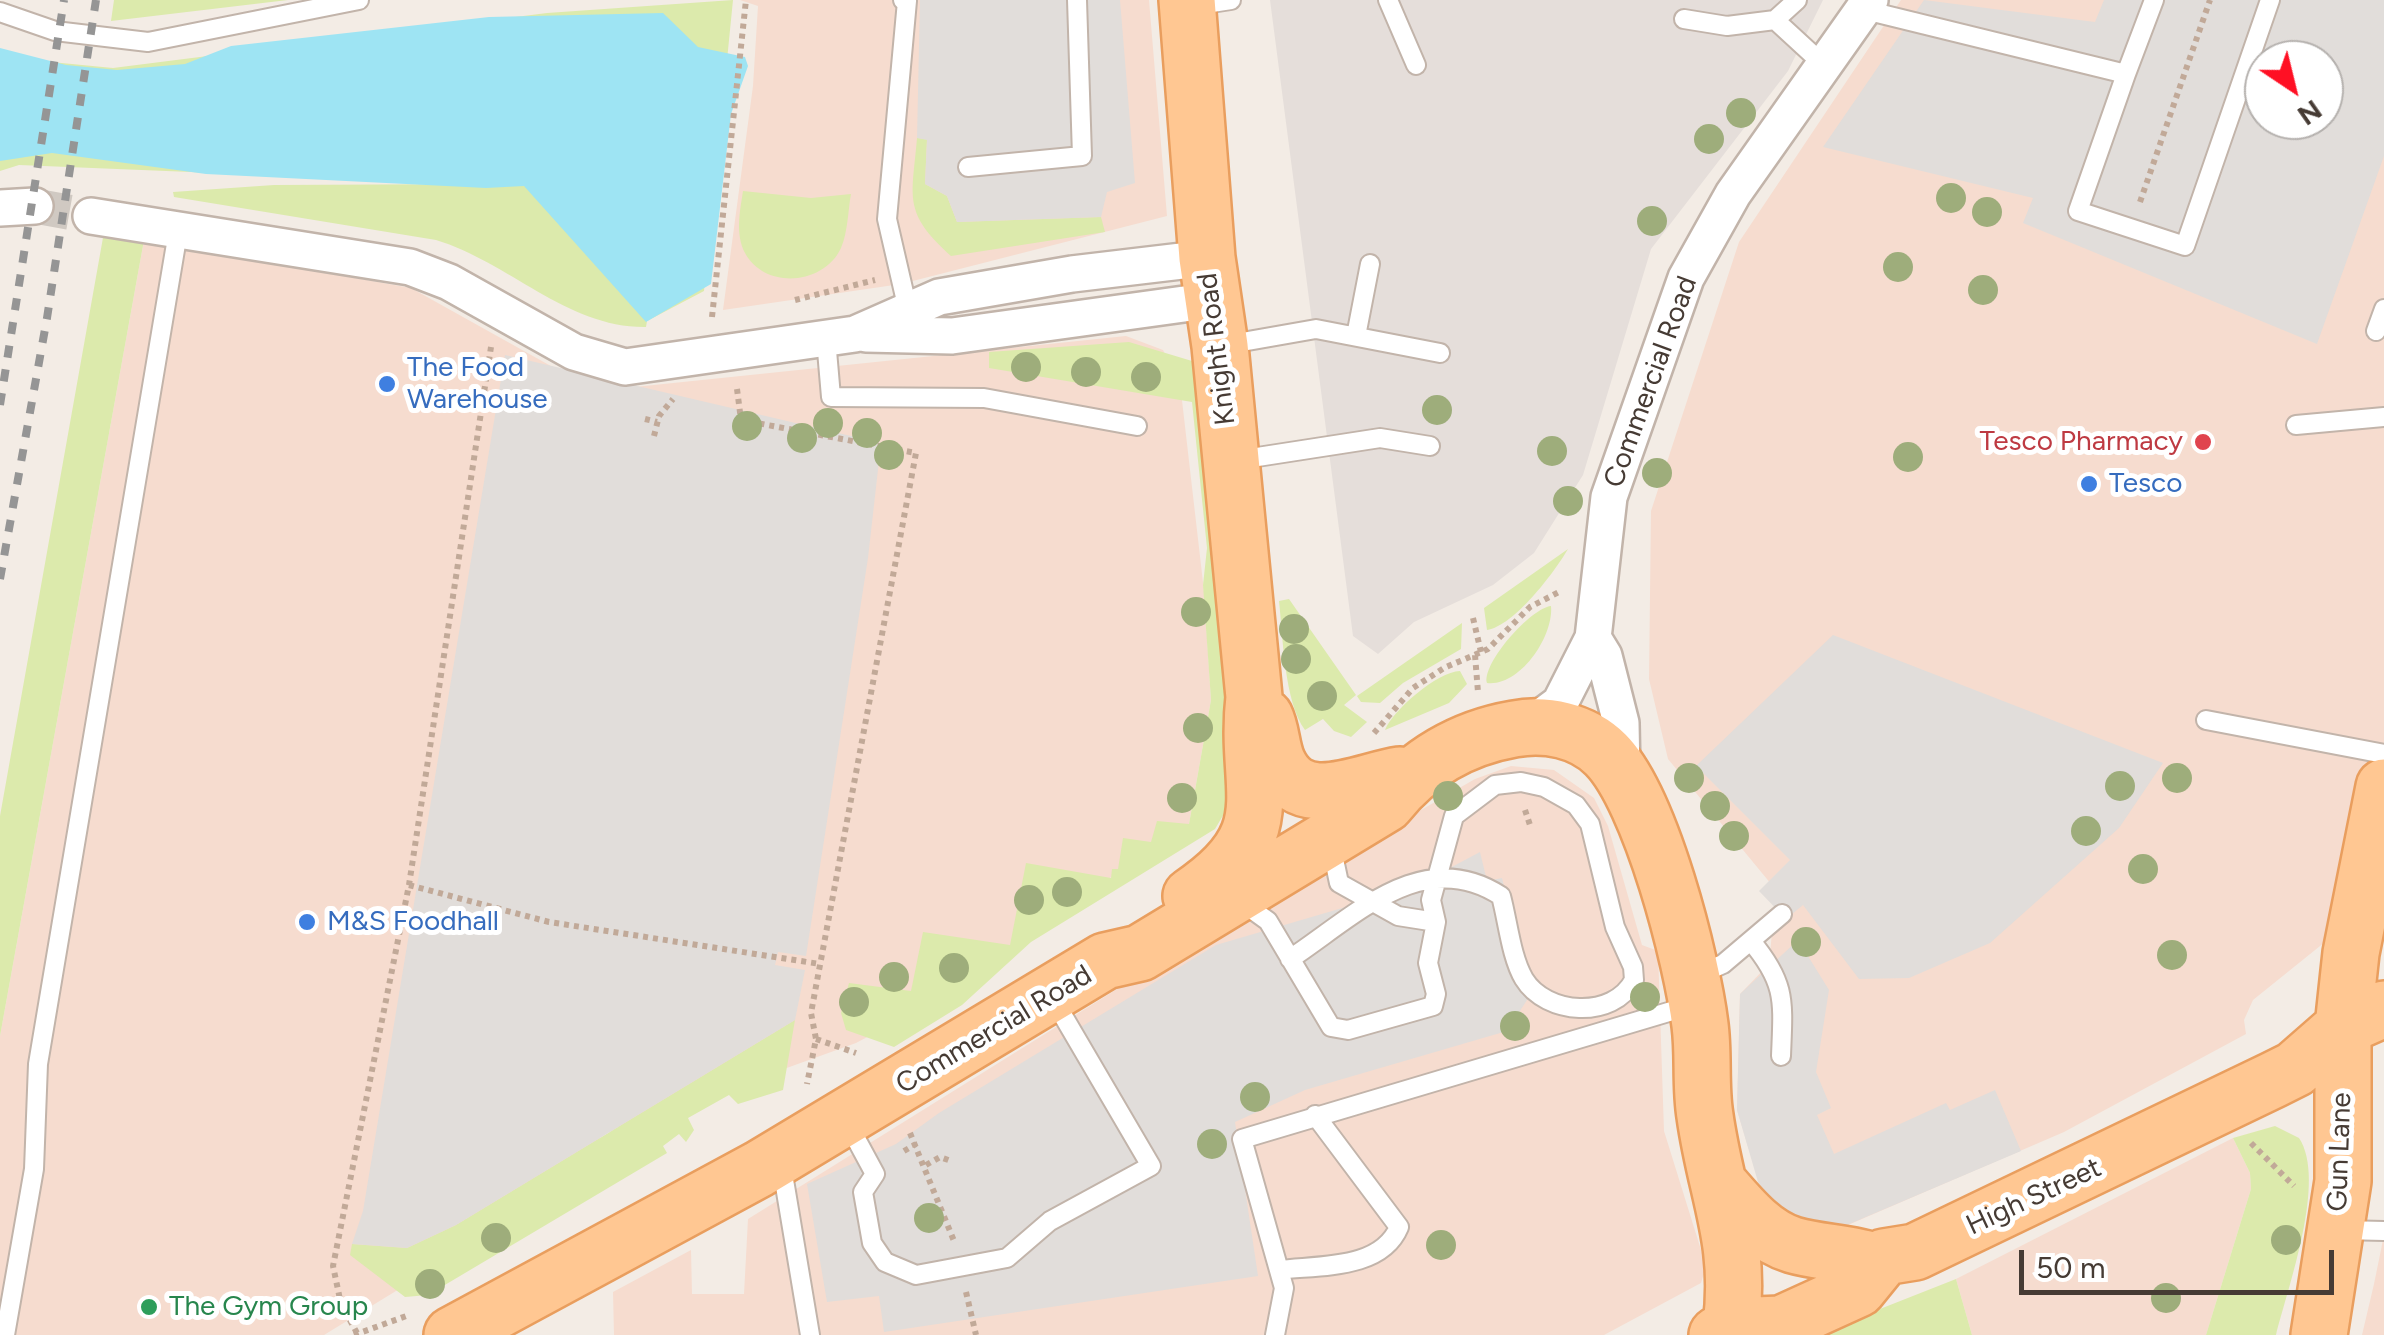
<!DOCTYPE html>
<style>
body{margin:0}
#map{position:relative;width:2384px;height:1335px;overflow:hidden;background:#f3ece5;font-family:Figtree,sans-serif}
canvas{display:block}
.north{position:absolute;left:2244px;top:40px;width:100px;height:100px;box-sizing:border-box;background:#fff;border:2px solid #b5b1ae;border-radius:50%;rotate:145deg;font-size:28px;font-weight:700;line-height:40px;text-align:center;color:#463b34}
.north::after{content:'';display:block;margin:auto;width:35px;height:45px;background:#ff1024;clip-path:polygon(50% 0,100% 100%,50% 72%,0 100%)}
.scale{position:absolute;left:2019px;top:1250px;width:315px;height:45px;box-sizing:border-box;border:5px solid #463b34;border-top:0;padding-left:12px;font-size:30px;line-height:35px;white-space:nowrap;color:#463b34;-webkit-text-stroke:8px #fff;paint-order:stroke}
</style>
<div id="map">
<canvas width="2384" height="1335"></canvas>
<div class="north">N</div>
<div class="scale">50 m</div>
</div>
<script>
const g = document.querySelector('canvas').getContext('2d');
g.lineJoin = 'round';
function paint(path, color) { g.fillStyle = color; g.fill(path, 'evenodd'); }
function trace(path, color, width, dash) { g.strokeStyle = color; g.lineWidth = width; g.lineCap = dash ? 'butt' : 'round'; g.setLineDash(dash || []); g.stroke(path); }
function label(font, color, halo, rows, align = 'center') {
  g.font = font + ' Figtree,sans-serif'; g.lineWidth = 10; g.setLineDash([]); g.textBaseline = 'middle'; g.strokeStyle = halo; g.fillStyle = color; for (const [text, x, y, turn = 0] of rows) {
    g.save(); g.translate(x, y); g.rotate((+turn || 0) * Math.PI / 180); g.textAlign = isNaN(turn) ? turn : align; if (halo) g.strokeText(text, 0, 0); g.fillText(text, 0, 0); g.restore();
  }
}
paint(new Path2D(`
 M740 0H1149L1167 216 901 284 723 310 753 86 758 6Z
 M1901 0H2384V806L2369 818 2325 942 2253 1000 2244 1020 2246 1034 2064 1132 1848 1225 1760 1186 1737 1110 1740 994 1769 964 1776 890 1668 759 1649 679 1651 511 1739 242ZM2264 60H2324V120H2264Z
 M144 240 411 288 567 375 625 388 1126 336 1163 350 1180 383 1204 591 1211 700 1189 824 911 1014 856 1043 601 1135 589 1173 324 1335H0V1036Z
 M1511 766 1554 770 1594 798 1608 826 1642 945 1658 951 1664 1131 1706 1266 1701 1283 1604 1335H614L613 1292 691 1250 692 1294H744L748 1219 1207 933 1475 779Z
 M2233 1138 2250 1173 2251 1189 2206 1335H1972L1956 1279Z
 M2384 1235V1335H2362L2374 1284Z`), '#f6dccf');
paint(new Path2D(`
 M1270 0H1823L1788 71 1651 249 1583 475 1534 553 1493 585 1414 622 1378 654 1353 636Z`), '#e5deda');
paint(new Path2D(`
 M114 0H288L111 21Z
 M733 0 704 291 647 321 646 327C567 328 509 262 436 240L174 197 173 192 274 185 485 184 19 165 0 171V57L113 68 547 13Z
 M917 138 927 139 925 184 947 196 957 222 1101 217 1105 232 951 256C902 212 912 198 917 138Z
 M743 191 811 198 851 194C848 210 848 232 841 248 824 285 765 290 745 253 735 234 740 211 743 191Z
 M104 232 144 240 0 1036V816Z
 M1129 342 1192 361 1208 396 1231 632 1228 807 1215 829 1031 942 962 1005 894 1047 846 1030 841 1013 849 983 911 991 923 932 1010 945 1026 863 1111 878 1112 869H1118L1123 838 1151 842 1157 821 1189 824 1211 700 1203 585 1207 548 1192 402 989 368V352Z
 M1568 549C1554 573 1514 626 1487 630L1484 608Z
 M1289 599 1356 695 1344 705 1367 722 1351 737 1334 731 1323 719 1305 730C1284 701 1283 637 1279 601Z
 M1551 606C1554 636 1520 687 1487 683 1482 663 1531 608 1551 606Z
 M1462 623 1461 649 1403 683 1380 703 1361 702 1357 696Z
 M1460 671 1467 684 1449 703 1385 730C1393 710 1437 672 1460 671Z
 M795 1020 783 1090 738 1104 729 1095 688 1118 694 1130 686 1142 679 1134 663 1146 667 1153 428 1295 405 1297 350 1255 352 1244 407 1248 456 1225Z
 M2275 1126 2299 1138C2327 1180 2288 1287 2276 1335H2206L2251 1189 2250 1173 2233 1138Z
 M1956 1279 1972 1335H1814Z`), '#dceaac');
paint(new Path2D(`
 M920 0H1120L1135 183 1107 192 1101 217 957 222 947 196 925 184 927 140 917 138Z
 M1924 0 2095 22 2104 0H2384V156L2317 344 2023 223 2033 198 1823 147ZM2264 60H2324V120H2264Z
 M505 355 881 443 868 558 806 956 778 952 775 965 805 970 795 1020 456 1225 407 1248 352 1244 363 1211Z
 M1833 635 2163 763 2119 828 1990 943 1909 978 1859 979 1803 905 1786 919 1759 891 1790 860 1696 766Z
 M1480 852 1487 881 1502 878 1523 962 1536 986 1507 1031 1305 1090 1235 1122 1258 1276 884 1332 879 1296 827 1302 807 1184 896 1144 939 1113 1216 945 1414 887Z
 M1798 940 1829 990 1816 1072 1831 1108 1817 1115 1834 1154 1946 1103 1950 1110 1995 1090 2021 1151 1847 1225 1827 1228 1803 1224 1769 1200 1758 1182 1737 1110 1740 994Z`), '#e1ddda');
paint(new Path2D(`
 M663 13 698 47 745 57 748 66 731 114 711 284 646 322 524 186 486 188 206 174 52 153 0 161V48L66 65 117 70 185 64 231 46 489 17Z`), '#9ee4f3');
trace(new Path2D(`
 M35 206 91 216`), '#d0c9c2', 35, [35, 18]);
const service = new Path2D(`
 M903 0 907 1 887 219 908 310
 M1388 0 1416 65
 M1797 0 1775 20 1825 66
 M1192 6 1231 0
 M1865 10 2126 74 2154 0
 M0 12 55 31 148 42 359 0
 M1684 19 1727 26 1775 20
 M2126 74 2078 211 2185 246 2270 0
 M968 167 1082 156 1077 0
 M2376 331 2384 309
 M1356 336 1370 264
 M826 339 831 397 984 398 1137 426
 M1225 345 1316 329 1440 353
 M2296 425 2384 417
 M1238 460 1380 438 1430 446
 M2206 720 2384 754
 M1243 903 1268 921 1331 1027 1348 1030 1433 1006 1436 994 1428 963 1436 922 1398 916 1339 883 1331 845
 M1751 941C1787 984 1783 1002 1781 1056
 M1290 959C1355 916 1423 845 1501 896 1508 922 1511 957 1524 979 1546 1015 1613 1020 1634 980L1633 967 1615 927 1590 824 1576 805 1544 787 1521 782 1495 785 1454 816 1431 900 1436 922
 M1696 976 1723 964 1782 914
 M848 1124 875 1174 863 1192 872 1243 885 1262 916 1275 1007 1258 1050 1221 1151 1166 1052 997
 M781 1162 810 1335
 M2342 1230 2384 1231
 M1279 1270C1319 1265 1381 1270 1399 1227L1315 1115
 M5 1335 34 1169 38 1064 178 232
 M1275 1335 1284 1288 1242 1139 1692 1005`);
const minor = new Path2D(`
 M0 208 35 206
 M91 216 410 267 449 282 574 352 625 367 855 334 939 297 1072 274 1207 258
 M866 334 952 336 1213 300
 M1593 638 1609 497 1686 278 1733 194 1870 0
 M1529 726 1560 703 1593 638 1604 656 1621 723 1622 773`);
const primary = new Path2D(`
 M1187 0 1207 258 1220 346 1254 697C1243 792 1287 831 1191 896
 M1265 717C1272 731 1271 748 1278 763 1302 814 1360 781 1400 775
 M1721 1186C1741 1209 1763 1236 1793 1245 1820 1253 1849 1252 1877 1262
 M452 1335 759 1169 1105 961 1140 953 1386 804C1418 764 1462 738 1514 729 1545 723 1582 730 1606 754 1651 799 1692 960 1700 1025 1704 1055 1700 1086 1705 1116 1716 1195 1742 1241 1731 1326
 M1717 1335 1731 1326 1781 1324 1858 1289 1884 1257 1915 1252 2273 1080 2295 1069 2343 1027 2384 1009
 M2319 1335 2343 1181V1027L2351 953 2384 787`);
trace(service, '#c2b4aa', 22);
trace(minor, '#c2b4aa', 40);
trace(primary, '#e99e5e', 60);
trace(new Path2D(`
 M2140 202 2210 0
 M795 300 875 280
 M712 317 746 0
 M737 389 741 420 916 453 811 1013 816 1039 807 1084
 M645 419 657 422
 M654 436 659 416 673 399
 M1473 618 1481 652
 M1475 655 1478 692
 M1374 733 1413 688 1444 668 1488 649 1530 607 1559 592
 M1525 810 1531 828
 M409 885 549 922 820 964
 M816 1039 856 1053
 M910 1133 954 1241
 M2251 1143 2294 1186
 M904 1151 916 1144
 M926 1165 940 1157 951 1161
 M966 1292 976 1335
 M357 1333 341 1304 333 1266 409 885 491 347
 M354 1335 409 1315`), '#c1a998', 6, [5, 5]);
trace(service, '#fff', 18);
trace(minor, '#fff', 35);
trace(primary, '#ffc792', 55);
trace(new Path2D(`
 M0 405 64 0
 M0 579 47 318 96 0`), '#959595', 8, [12, 12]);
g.fillStyle = '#9ead7b';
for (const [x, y] of [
 [1741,113],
 [1709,139],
 [1951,198],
 [1987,212],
 [1652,221],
 [1898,267],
 [1983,290],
 [1026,367],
 [1086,372],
 [1146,377],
 [1437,410],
 [828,423],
 [747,426],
 [867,433],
 [802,438],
 [1552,451],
 [889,455],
 [1908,457],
 [1657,473],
 [1568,501],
 [1196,612],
 [1294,629],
 [1296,659],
 [1322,696],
 [1198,728],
 [1689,778],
 [2177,778],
 [2120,786],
 [1448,796],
 [1182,798],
 [1715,806],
 [2086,831],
 [1734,836],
 [2143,869],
 [1067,892],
 [1029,900],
 [1806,942],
 [2172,955],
 [954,968],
 [894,977],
 [1645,997],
 [854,1002],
 [1515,1026],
 [1255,1097],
 [1212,1144],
 [929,1218],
 [496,1238],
 [2286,1240],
 [1441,1245],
 [430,1284],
 [2166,1298]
]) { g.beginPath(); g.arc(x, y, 15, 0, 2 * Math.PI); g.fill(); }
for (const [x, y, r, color] of [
 [387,384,10,"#3f7fe0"],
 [2203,442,10,"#e0444e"],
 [2089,484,10,"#3f7fe0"],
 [307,922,10,"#3f7fe0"],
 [149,1307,10,"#2e9e5b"]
]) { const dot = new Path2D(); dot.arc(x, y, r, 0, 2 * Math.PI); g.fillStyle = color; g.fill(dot); trace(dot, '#fff', 4); }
label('28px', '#463b34', '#fff', [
 ["Knight Road",1217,349,-97],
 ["Commercial Road",1651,382,-70],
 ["Commercial Road",994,1030,-31],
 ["Gun Lane",2340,1152,-88],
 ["High Street",2034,1197,-25]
]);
label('28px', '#366cbe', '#fff', [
 ["The Food",407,368],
 ["Warehouse",407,400],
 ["Tesco",2109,484],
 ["M&S Foodhall",327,922]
], 'left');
label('28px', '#be3a42', '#fff', [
 ["Tesco Pharmacy",2183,442]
], 'right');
label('28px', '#27864d', '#fff', [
 ["The Gym Group",169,1307]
], 'left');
</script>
